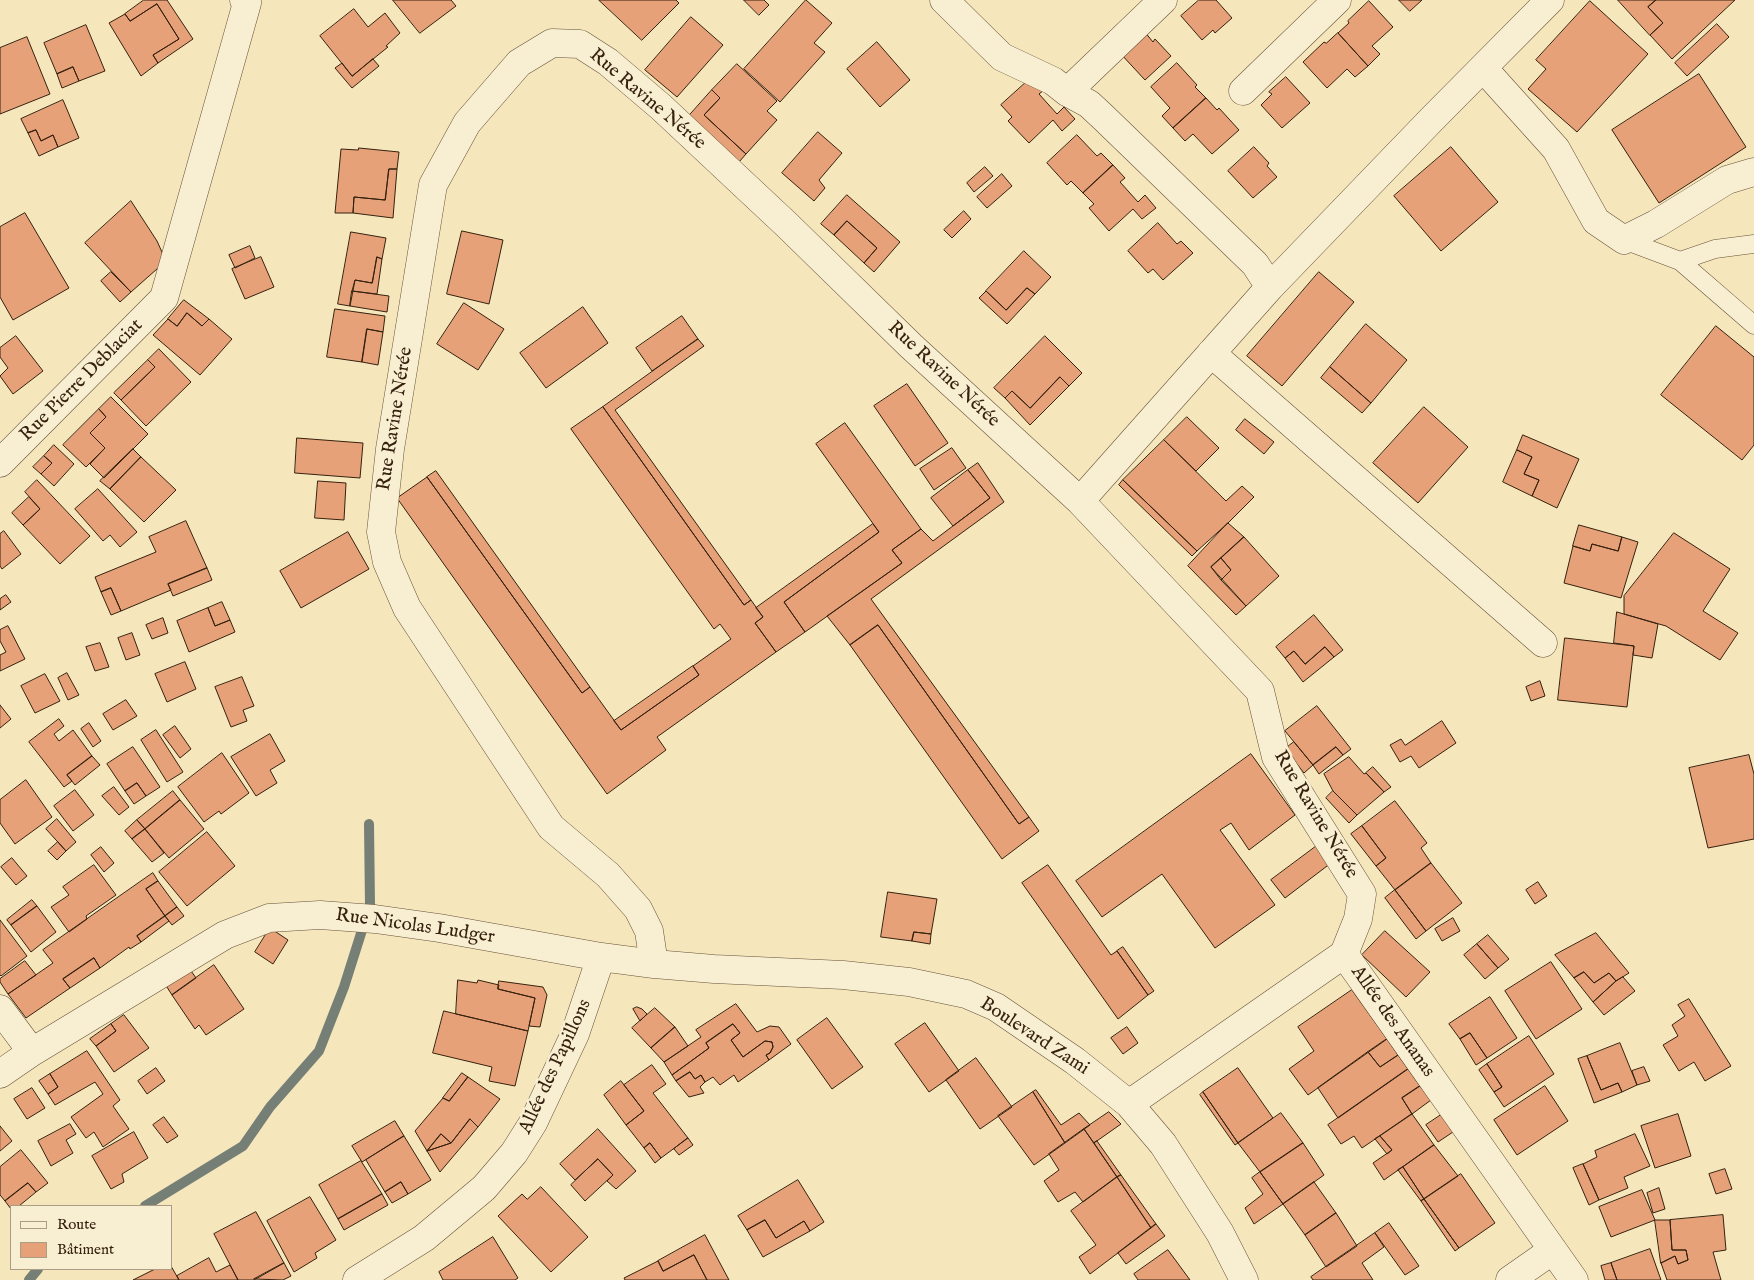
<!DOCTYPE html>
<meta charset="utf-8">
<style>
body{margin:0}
#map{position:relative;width:1754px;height:1280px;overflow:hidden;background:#f5e6bb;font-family:"IM FELL English",serif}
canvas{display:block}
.legend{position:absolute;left:10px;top:1205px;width:162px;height:65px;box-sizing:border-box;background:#f8efd3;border:1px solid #aa9d84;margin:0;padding:6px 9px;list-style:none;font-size:15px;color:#36210e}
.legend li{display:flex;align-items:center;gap:10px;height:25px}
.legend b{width:25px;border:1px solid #aa9d84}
</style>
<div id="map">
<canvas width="1754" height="1280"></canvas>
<ul class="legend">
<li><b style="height:6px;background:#f8efd3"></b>Route</li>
<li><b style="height:14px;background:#e6a179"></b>Bâtiment</li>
</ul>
</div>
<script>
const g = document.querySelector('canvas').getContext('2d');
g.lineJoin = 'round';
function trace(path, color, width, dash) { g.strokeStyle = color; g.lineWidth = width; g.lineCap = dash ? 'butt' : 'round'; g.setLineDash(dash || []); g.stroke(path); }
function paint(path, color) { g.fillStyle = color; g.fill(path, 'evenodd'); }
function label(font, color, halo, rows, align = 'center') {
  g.font = font + ' "IM FELL English",serif'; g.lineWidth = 5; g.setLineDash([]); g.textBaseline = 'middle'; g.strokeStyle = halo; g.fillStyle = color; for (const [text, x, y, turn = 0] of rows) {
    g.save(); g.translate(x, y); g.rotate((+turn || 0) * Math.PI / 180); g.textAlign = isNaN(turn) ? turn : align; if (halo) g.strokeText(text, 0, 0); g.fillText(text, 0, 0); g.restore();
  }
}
trace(new Path2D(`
 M145 1206 243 1146 270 1107 319 1051 344 987 370 905 369 824
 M29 1280 38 1269`), '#757f75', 10);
const building = new Path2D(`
 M144 0H167L193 39 158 63 153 55 179 39 157 4 130 21 125 14Z
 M393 0H451L456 6 420 33Z
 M599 0H676L679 3 642 40Z
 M744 0H764L769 5 759 15Z
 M806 0 832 23 814 43 825 52 780 102 744 69Z
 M1199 0H1216L1232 18 1215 33 1213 30 1202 40 1181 16Z
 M1399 0H1422L1410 11Z
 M1618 0H1656L1648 7 1663 23 1650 35Z
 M1656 0H1735L1672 59 1650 35 1663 23 1648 7Z
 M1369 1 1393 27 1372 46 1380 54 1368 66 1338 33 1349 23 1348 21Z
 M1590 1 1648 54 1577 132 1528 89 1546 69 1536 60Z
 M157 4 179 39 153 55 158 63 141 76 109 23 125 14 130 21Z
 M354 9 368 27 385 13 400 33 386 46 388 47 352 76 320 36Z
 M691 17 723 45 677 97 645 70Z
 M1717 24 1729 37 1687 76 1675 63Z
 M86 25 105 71 79 81 73 67 57 74 44 43Z
 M1144 31 1153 42 1155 39 1171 56 1145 80 1120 53Z
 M1338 33 1368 66 1355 77 1347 69 1327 88 1303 62 1324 42 1326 43Z
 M27 37 50 94 0 114V48Z
 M877 42 910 80 880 107 847 69Z
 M373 59 379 66 352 88 335 68 342 63 352 76Z
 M1177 63 1197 85 1195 87 1206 98 1173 128 1162 116 1170 108 1151 87Z
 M737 64 777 101 767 111 777 120 746 154 704 115 720 98 712 90Z
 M73 67 79 81 62 88 57 74Z
 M1699 74 1746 147 1659 203 1612 130Z
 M1032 77 1044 90 1039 94 1057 114 1064 107 1075 119 1062 131 1053 120 1029 143 1008 121 1012 117 1001 105Z
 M1286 77 1310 103 1282 128 1261 105 1272 94 1269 92Z
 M712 90 720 98 704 115 746 154 739 162 688 117Z
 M1206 98 1217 110 1219 108 1239 130 1212 154 1193 134 1185 141 1173 128Z
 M63 100 79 138 58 147 53 135 41 141 36 130 28 133 21 119Z
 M36 130 41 141 53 135 58 147 39 156 28 133Z
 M818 132 842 153 819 180 825 188 814 201 782 173Z
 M1077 135 1097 156 1101 153 1113 165 1083 193 1071 181 1067 185 1047 163Z
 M1254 147 1269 163 1267 166 1277 177 1253 198 1228 171Z
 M1451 147 1498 202 1441 251 1394 196Z
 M359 148 399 152 397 169H389L385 200 354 197 353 213H335L341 149 358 150Z
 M1113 165 1125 178 1120 182 1138 202 1145 195 1156 208 1142 219 1133 209 1109 231 1089 208 1094 204 1083 193Z
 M985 167 993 176 974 192 967 183Z
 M389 169H397L393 218 353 213 354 197 385 200Z
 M1002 174 1012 186 987 208 977 197Z
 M847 195 900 242 874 272 864 263 877 248 847 221 834 235 821 224Z
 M131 201 157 241 166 261 131 292 85 243Z
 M964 211 971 219 952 238 944 230Z
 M25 213 69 288 13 320 0 297V227Z
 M847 221 877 248 864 263 834 235Z
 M1158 223 1177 244 1181 241 1193 253 1163 280 1153 269 1148 273 1128 251Z
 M462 231 503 240 489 304 447 294Z
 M351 232 386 238 382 259 377 257 372 283 355 280 350 306 338 304Z
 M250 246 255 258 235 268 229 255Z
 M1024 251 1051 277 1035 294 1027 288 1006 310 986 291Z
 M261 257 274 287 245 299 232 269Z
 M377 257 382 259 377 294 352 291 355 280 372 283Z
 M111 272 131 292 120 302 101 281Z
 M1319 272 1354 302 1282 386 1247 356Z
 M1027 288 1035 294 1007 324 979 298 986 291 1006 310Z
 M352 291 389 296 387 312 350 306Z
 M184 300 209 319 202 326 187 313 177 326 168 319Z
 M464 303 504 329 478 370 437 344Z
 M583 307 608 343 546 388 520 353Z
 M335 309 385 316 383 332 367 329 362 362 327 357Z
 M187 313 202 326 209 319 232 339 200 375 153 335 168 319 177 326Z
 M682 316 698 339 652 371 636 348Z
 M1366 324 1407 360 1371 403 1330 367Z
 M1716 326 1754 357V445L1742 460 1661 395Z
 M367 329 383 332 378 365 362 362Z
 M16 336 43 371 13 394 0 376 8 368 0 357V348Z
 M1045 336 1082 373 1069 386 1060 377 1030 408 1012 391 1005 398 994 388Z
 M698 339 704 346 615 410 751 600 744 605 603 407Z
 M159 349 191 382 146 426 121 400 155 367 148 360Z
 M148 360 155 367 121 400 114 393Z
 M1330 367 1371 403 1362 413 1321 378Z
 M1060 377 1069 386 1030 425 1005 398 1012 391 1030 408Z
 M907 384 948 443 915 466 874 406Z
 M111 397 148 434 104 478 90 464 105 448 90 433 106 417 99 409Z
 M603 407 744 605 751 600 763 617 755 623 776 652 657 737 666 750 607 794 397 498 427 477 582 693 590 687 621 730 699 675 693 666 731 639 720 624 714 629 571 429Z
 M1424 407 1468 447 1418 503 1373 463Z
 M99 409 106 417 90 433 105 448 86 467 63 445Z
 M1187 417 1219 448 1196 471 1164 440Z
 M1245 419 1274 442 1264 454 1236 430Z
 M845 423 921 529 892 550 902 563 805 632 784 602 879 532 816 444Z
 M1523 435 1579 459 1557 508 1532 496 1539 480 1524 474 1532 457 1517 450Z
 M297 438 363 443 360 478 295 473Z
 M1164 440 1226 501 1242 486 1254 497 1228 523 1197 551 1123 480Z
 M54 445 74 464 54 486 41 474 52 463 44 456Z
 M952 448 966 468 934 490 920 469Z
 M133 449 141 457 110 489 100 481Z
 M1517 450 1532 457 1524 474 1539 480 1532 496 1503 482Z
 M44 456 52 463 41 474 33 467Z
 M141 457 176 490 144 522 110 489Z
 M978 463 1004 502 871 599 1029 817 1019 824 878 625 850 645 827 616 902 563 892 550 921 529 933 541 990 498 968 470Z
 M968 470 990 498 953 526 931 498Z
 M436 471 590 687 582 693 427 477Z
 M37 480 90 536 60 564 23 525 40 509 25 492Z
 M1123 480 1197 551 1192 556 1119 485Z
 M318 481 346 483 344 520 315 518Z
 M98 489 137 532 120 547 110 535 103 541 75 509Z
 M29 497 40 509 23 525 12 513Z
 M186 521 207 568 168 584 171 590 121 611 111 588 101 592 95 577 156 552 149 537Z
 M1228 523 1244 537 1211 567 1246 606 1236 615 1188 566Z
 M873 524 879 532 784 602 805 632 776 652 755 623 763 617 756 608Z
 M1579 525 1622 537 1618 551 1592 544 1590 551 1573 546Z
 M4 531 21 554 2 569 0 566V534Z
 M348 532 369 569 301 608 280 571Z
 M1674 533 1730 569 1703 611 1738 633 1720 660 1666 626 1624 614V596Z
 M1244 537 1279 576 1246 606 1221 580 1231 570 1221 558Z
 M1622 537 1638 542 1621 598 1564 583 1573 546 1590 551 1592 544 1618 551Z
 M1221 558 1231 570 1221 580 1211 567Z
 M207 568 212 580 173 596 168 584Z
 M111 588 121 611 111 615 101 592Z
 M6 595 11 602 0 610V599Z
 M222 602 230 620 215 626 208 608Z
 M208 608 215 626 230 620 235 632 189 652 177 621Z
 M1617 612 1658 624 1652 658 1633 655 1634 646 1614 643Z
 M1314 615 1343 650 1334 657 1325 647 1305 664 1294 651 1285 658 1276 647Z
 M163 618 168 633 152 639 146 625Z
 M878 625 1019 824 1029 817 1039 831 1002 859 850 645Z
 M8 626 25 659 0 671V655L6 652 0 641V630Z
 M132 633 140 655 126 660 118 638Z
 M1565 638 1634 646 1627 707 1558 700Z
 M100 643 109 667 95 671 86 647Z
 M1325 647 1334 657 1303 682 1285 658 1294 651 1305 664Z
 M185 662 196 689 167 702 155 674Z
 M693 666 699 675 621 730 614 721Z
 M67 673 79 695 68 700 58 678Z
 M45 674 60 701 35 713 21 686Z
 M242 677 254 706 243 710 247 721 231 727 215 687Z
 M1540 681 1545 696 1531 701 1526 687Z
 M126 700 137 716 113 730 103 714Z
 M0 705 11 719 0 728Z
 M1317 706 1351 749 1343 755 1336 747 1313 765 1285 731Z
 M59 719 64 726 54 734 59 741 73 730 92 756 67 775 72 781 64 787 29 742Z
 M1442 721 1456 743 1419 768 1411 756 1400 762 1390 745 1401 739 1405 745Z
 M89 723 101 741 93 747 81 729Z
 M175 726 191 749 180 758 163 735Z
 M156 730 183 772 167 782 141 740Z
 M270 734 285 761 270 770 277 783 256 796 231 757Z
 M1294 742 1313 765 1304 773 1285 749Z
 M133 747 160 787 146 796 137 783 125 791 107 764Z
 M1336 747 1343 755 1319 774 1313 765Z
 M222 753 249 793 221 814 219 811 204 822 178 787Z
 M1251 754 1295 815 1249 850 1231 823 1220 830 1275 905 1215 948 1162 874 1102 917 1076 881Z
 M1749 755 1754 774V839L1708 848 1689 768Z
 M92 756 100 765 75 785 67 775Z
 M1349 757 1364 774 1366 773 1384 792 1357 815 1333 791 1324 774Z
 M1373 767 1391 787 1384 792 1366 773Z
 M26 780 52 817 15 844 0 823V800Z
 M137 783 146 796 134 804 125 791Z
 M114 787 129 807 119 815 102 796Z
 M75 790 94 815 73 831 54 806Z
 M173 791 180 800 145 829 137 820Z
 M1333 791 1357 815 1349 823 1326 798Z
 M180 800 204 829 169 858 145 829Z
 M1395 801 1427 843 1421 848 1431 863 1395 890 1376 866 1386 858 1362 826Z
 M57 819 76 842 66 851 46 829Z
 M137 820 145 829 132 839 125 831Z
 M1362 826 1386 858 1376 866 1351 834Z
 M145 829 164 853 152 862 132 839Z
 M207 832 235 866 187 906 159 872Z
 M58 842 66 851 57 860 48 851Z
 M1318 845 1331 863 1285 898 1271 880Z
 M101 847 114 863 104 872 91 855Z
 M12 858 27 876 16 885 1 867Z
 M1431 863 1462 903 1426 931 1395 890Z
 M94 865 116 895 86 916 87 919 69 932 51 907 69 895 63 887Z
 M1048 865 1111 955 1117 951 1148 995 1118 1019 1022 883Z
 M153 873 158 881 146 889 165 916 137 936 141 942 130 949 129 947 100 968 94 958 63 979 70 988 26 1018 8 994 53 963 43 950Z
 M158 881 177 907 165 916 146 889Z
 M1538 882 1547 896 1535 904 1526 890Z
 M1395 890 1426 931 1416 939 1385 898Z
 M888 892 937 899 931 934 914 932 912 941 881 937Z
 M32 900 37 906 11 925 7 920Z
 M37 906 56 932 31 952 11 925Z
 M177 907 184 916 172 925 165 916Z
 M165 916 169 921 141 942 137 936Z
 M1453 918 1460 931 1442 941 1435 929Z
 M0 920 27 956 1 976 0 975Z
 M270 928 288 940 273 964 255 952Z
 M1385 931 1430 972 1406 997 1362 955Z
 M914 932 931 934 930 944 912 941Z
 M1596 933 1629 973 1616 981 1609 973 1594 983 1584 972 1574 978 1555 955Z
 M1488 935 1509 959 1498 968 1477 944Z
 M1477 944 1498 968 1485 979 1464 955Z
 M1123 947 1154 991 1148 995 1117 951Z
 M94 958 100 968 70 988 63 979Z
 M25 961 36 975 8 994 0 982V979Z
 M1551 962 1582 1009 1536 1039 1505 991Z
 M214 965 244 1009 206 1035 199 1025 195 1029 172 995Z
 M189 968 196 978 172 995 165 984Z
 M1584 972 1594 983 1609 973 1616 981 1593 1002 1574 978Z
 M1623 977 1635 991 1604 1015 1593 1002 1616 981Z
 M458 980 477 983 478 980 499 985 498 989 535 998 528 1031 456 1014Z
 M499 981 543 987 547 995 540 1027 529 1026 535 998 498 989Z
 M1352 990 1387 1039 1308 1095 1289 1069 1314 1051 1298 1027Z
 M1490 997 1517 1038 1487 1058 1470 1033 1460 1039 1449 1024Z
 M1689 999 1731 1066 1705 1081 1694 1062 1679 1071 1663 1045 1678 1036 1672 1025 1685 1016 1678 1005Z
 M736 1004 757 1032 770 1026 779 1027 791 1044 769 1060 766 1055 770 1053 773 1047 772 1042 765 1041 743 1057 731 1040 740 1033 733 1024 706 1043 709 1048 672 1075 664 1062 701 1037 696 1030Z
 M637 1007 642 1009 647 1014 640 1021 633 1009Z
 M655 1008 675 1027 651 1048 632 1028Z
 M444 1011 528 1031 515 1086 489 1081 492 1067 433 1053Z
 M124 1015 149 1048 114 1072 96 1046 116 1031 111 1024Z
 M827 1018 863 1067 832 1089 797 1040Z
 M925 1023 959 1071 929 1092 895 1044Z
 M111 1024 116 1031 96 1046 90 1039Z
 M733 1024 740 1033 731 1040 743 1057 765 1041 772 1042 773 1047 770 1053 766 1055 769 1060 738 1082 734 1075 720 1085 713 1077 705 1082 701 1075 695 1079 690 1072 676 1081 672 1075 709 1048 706 1043Z
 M675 1027 688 1046 664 1062 651 1048Z
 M1127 1027 1138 1043 1123 1054 1111 1038Z
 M1470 1033 1487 1058 1476 1065 1460 1039Z
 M1529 1036 1554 1074 1504 1107 1494 1092 1502 1087 1487 1064Z
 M1387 1039 1398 1055 1380 1067 1368 1052Z
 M1620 1043 1637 1085 1622 1092 1618 1083 1601 1090 1587 1056Z
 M87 1051 120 1100 113 1106 129 1129 103 1147 94 1132 86 1138 71 1117 103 1094 95 1082 55 1105 48 1094 58 1087 50 1074Z
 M1368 1052 1380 1067 1398 1055 1408 1069 1338 1118 1318 1088Z
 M1587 1056 1601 1090 1618 1083 1622 1092 1594 1103 1578 1059Z
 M976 1058 1012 1107 980 1129 946 1080Z
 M1487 1064 1502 1087 1494 1092 1479 1070Z
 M652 1065 666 1084 653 1093 688 1138 661 1158 650 1143 644 1148 626 1125 644 1111 624 1085Z
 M1644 1067 1650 1081 1637 1085 1632 1071Z
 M156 1068 165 1081 147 1094 138 1081Z
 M1238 1068 1273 1118 1238 1143 1203 1092Z
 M1408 1069 1420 1086 1402 1098 1412 1114 1362 1148 1354 1136 1341 1144 1328 1125Z
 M690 1072 695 1079 701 1075 705 1082 700 1087 704 1093 689 1097 676 1081Z
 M462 1073 468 1077 449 1101 443 1098Z
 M50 1074 58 1087 48 1094 39 1081Z
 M468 1077 500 1099 478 1127 470 1119 451 1143 441 1134 427 1151 415 1131 443 1098 449 1101Z
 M621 1081 644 1111 626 1125 604 1095Z
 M1420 1086 1431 1100 1412 1114 1402 1098Z
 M1545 1086 1568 1121 1517 1155 1494 1120Z
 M32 1088 45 1108 27 1119 14 1099Z
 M1036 1090 1061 1125 1079 1113 1090 1125 1065 1143 1033 1092Z
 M1033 1092 1065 1143 1034 1165 998 1116Z
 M1203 1092 1238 1143 1235 1145 1200 1095Z
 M1109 1112 1121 1124 1094 1143 1084 1129Z
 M1281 1113 1303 1143 1260 1172 1238 1143Z
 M1412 1114 1434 1145 1384 1180 1373 1163 1392 1150 1380 1136Z
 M1678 1114 1691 1156 1655 1168 1641 1126Z
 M1441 1115 1453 1132 1438 1142 1426 1125Z
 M164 1117 178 1136 167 1143 153 1125Z
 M470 1119 478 1127 440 1172 427 1151 451 1143Z
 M395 1121 404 1136 362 1162 352 1146Z
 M70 1124 76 1134 66 1140 73 1153 51 1166 38 1141Z
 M0 1126 12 1141 0 1151Z
 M598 1129 636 1171 616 1189 607 1181 613 1175 598 1159 575 1180 560 1164Z
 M1084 1129 1117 1177 1083 1202 1075 1192 1058 1202 1044 1181 1059 1170 1049 1154Z
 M134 1132 148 1158 122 1174 124 1182 111 1189 92 1156Z
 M441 1134 451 1143 427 1151Z
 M1635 1134 1650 1166 1624 1177 1628 1188 1599 1200 1583 1164 1597 1157 1595 1151Z
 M404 1136 431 1180 408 1194 401 1182 385 1192 366 1160Z
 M1380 1136 1392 1150 1387 1154 1375 1139Z
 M688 1138 693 1145 679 1155 674 1149Z
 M1097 1141 1121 1175 1117 1177 1094 1143Z
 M650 1143 661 1158 655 1163 644 1148Z
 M1303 1143 1324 1175 1283 1204 1260 1172Z
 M1434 1145 1458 1176 1424 1199 1403 1167Z
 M21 1150 48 1183 36 1192 28 1183 5 1201 0 1195V1167Z
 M598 1159 613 1175 585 1201 571 1185Z
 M361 1161 382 1194 338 1219 319 1185Z
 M1583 1164 1599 1200 1589 1205 1573 1168Z
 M1403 1167 1424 1199 1421 1201 1398 1170Z
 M1725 1169 1732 1189 1716 1194 1709 1174Z
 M1260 1172 1283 1204 1254 1224 1245 1208 1263 1194 1252 1178Z
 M1461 1174 1495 1223 1459 1248 1424 1199Z
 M1121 1175 1156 1224 1151 1228 1117 1177Z
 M1117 1177 1151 1228 1090 1274 1079 1257 1096 1245 1071 1211Z
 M798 1180 824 1222 810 1231 804 1221 776 1238 765 1220 747 1230 738 1216Z
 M401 1182 408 1194 392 1203 385 1192Z
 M1314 1182 1336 1213 1305 1235 1283 1204Z
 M28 1183 36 1192 19 1206H11V1209L5 1201Z
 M541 1187 588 1237 551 1272 498 1216 522 1194 527 1199Z
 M1659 1188 1665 1209 1653 1213 1647 1193Z
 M1642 1190 1655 1220 1611 1237 1599 1207Z
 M382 1194 388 1205 344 1230 338 1219Z
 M310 1197 336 1240 315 1253 317 1258 294 1272 267 1221Z
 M1424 1199 1459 1248 1455 1251 1421 1201Z
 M256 1212 284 1263 254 1280H238L214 1234Z
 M1336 1213 1357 1246 1326 1267 1305 1235Z
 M1723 1215 1726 1250 1713 1252 1721 1280H1667L1661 1263 1675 1256 1678 1264 1688 1260 1686 1250H1672L1670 1220Z
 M765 1220 776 1238 804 1221 810 1231 763 1257 747 1230Z
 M1655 1220H1670L1672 1250H1686L1688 1260 1678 1264 1675 1256 1661 1263Z
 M1389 1223 1419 1266 1405 1275 1375 1233Z
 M1156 1224 1165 1236 1126 1264 1118 1253Z
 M1375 1233 1384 1247 1362 1263 1373 1280H1313L1311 1277Z
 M705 1235 729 1280H707L694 1255 663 1271 658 1261Z
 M493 1237 518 1278 515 1280H443L439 1272Z
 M1650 1249 1661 1280H1617L1611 1263Z
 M1168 1250 1190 1280H1138L1134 1274Z
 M694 1255 707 1280H625L624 1278 658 1261 663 1271Z
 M209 1258 216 1272 230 1265 238 1280H179L177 1276Z
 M284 1263 291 1276 283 1280 254 1279Z
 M1611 1263 1617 1280H1605L1601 1266Z
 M171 1266 179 1280H133L155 1269H171Z`);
paint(building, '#e6a179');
trace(building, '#36210e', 1);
const lane = new Path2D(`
 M1624 240 1680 261 1754 325
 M1680 261 1715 249 1754 244`);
const street = new Path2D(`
 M944 0 1002 57 1053 81 1067 92 1089 104 1103 117 1255 264 1270 287
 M1483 68 1556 149 1596 221 1624 240 1656 224 1727 180 1754 172
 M1243 91 1337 0
 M1067 92 1163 0
 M1211 353 1543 643
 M0 463 164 298 247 3 244 0
 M1080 501 1270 287 1432 119 1550 0
 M654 964 649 931 638 909 608 875 551 827 407 608 387 562 381 532 390 449 433 185 467 123 519 63 552 43 580 44 608 62 661 107 787 225 911 346 1080 501 1260 691 1276 757 1362 894 1358 919 1344 954
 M0 1009 32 1052
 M0 1074 32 1052 225 935 269 918 320 915 375 919 439 928 601 957 654 964 714 969 843 975 909 982 966 994 996 1007 1075 1061 1129 1104 1163 1144 1220 1233 1244 1280
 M1129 1104 1344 954 1574 1280
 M357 1280 424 1238 484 1188 514 1153 533 1123 575 1034 601 957
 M1510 1280 1553 1250`);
trace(lane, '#665239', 19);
trace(street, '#665239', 29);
trace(lane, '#f8efd3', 18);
trace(street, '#f8efd3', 28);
label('19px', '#36210e', '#f8efd3', [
 ["Rue Ravine Nérée",647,100,40],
 ["Rue Ravine Nérée",943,375,43],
 ["Rue Pierre Deblaciat",82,381,-45],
 ["Rue Ravine Nérée",396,419,-81],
 ["Rue Ravine Nérée",1315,815,59],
 ["Rue Nicolas Ludger",415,927,8],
 ["Allée des Ananas",1392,1022,55],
 ["Boulevard Zami",1034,1037,33],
 ["Allée des Papillons",556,1067,-65]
]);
</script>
